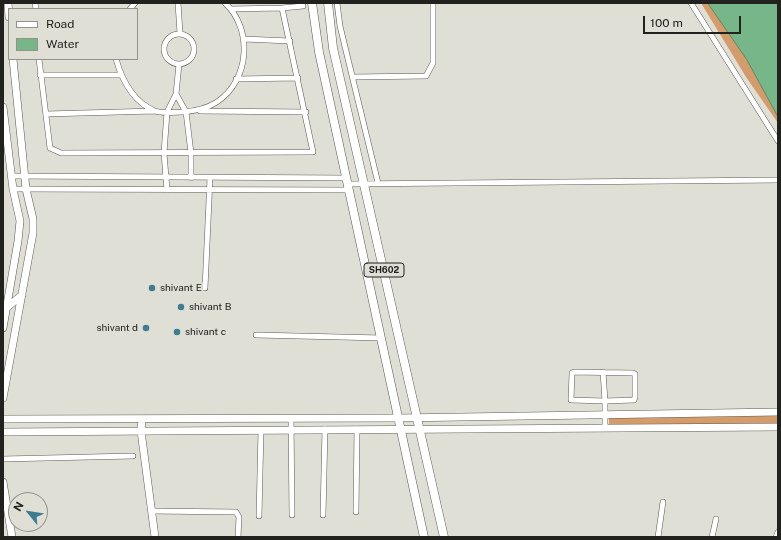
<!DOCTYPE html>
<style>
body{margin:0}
#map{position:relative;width:781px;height:540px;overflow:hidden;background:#dfdfd6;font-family:"Public Sans",sans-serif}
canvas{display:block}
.frame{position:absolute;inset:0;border:4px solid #21211d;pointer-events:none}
.legend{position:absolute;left:8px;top:8px;width:130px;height:52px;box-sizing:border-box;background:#dfdfd6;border:1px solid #93938c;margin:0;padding:5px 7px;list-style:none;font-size:12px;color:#21211d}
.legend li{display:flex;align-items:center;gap:8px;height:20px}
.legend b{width:20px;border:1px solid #93938c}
.north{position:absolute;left:8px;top:492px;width:40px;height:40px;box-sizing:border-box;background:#dfdfd6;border:1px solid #93938c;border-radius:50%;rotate:300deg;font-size:11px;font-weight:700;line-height:16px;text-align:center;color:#21211d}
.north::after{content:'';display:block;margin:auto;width:14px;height:18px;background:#3d7c91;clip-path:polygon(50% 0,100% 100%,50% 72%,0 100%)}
.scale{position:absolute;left:643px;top:16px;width:98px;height:18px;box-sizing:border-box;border:2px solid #21211d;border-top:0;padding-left:5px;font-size:12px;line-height:14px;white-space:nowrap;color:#21211d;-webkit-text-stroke:3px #dfdfd6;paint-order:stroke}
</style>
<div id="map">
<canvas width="781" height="540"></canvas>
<div class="frame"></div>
<ul class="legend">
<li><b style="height:5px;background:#fff"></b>Road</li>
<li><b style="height:11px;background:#76b689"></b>Water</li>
</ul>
<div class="north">N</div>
<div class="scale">100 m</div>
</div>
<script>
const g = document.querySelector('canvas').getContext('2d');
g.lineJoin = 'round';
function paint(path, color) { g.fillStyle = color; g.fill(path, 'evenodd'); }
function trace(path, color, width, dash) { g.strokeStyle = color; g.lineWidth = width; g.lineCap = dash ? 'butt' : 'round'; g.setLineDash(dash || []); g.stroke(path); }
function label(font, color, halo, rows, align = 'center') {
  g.font = font + ' "Public Sans",sans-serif'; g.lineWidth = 4; g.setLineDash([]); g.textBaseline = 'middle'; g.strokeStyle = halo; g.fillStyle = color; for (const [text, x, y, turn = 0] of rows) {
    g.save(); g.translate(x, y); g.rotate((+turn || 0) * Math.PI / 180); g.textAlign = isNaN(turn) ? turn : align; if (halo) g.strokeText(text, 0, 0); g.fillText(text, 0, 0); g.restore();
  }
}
paint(new Path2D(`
 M701 3H727L778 76V123L746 77Z
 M751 415 778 416V424L609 425V418Z`), '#d49b6b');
const water = new Path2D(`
 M708 3H778V117L747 60Z`);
paint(water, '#76b689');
trace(water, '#5c8969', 1);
const minor = new Path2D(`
 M35 3 36 9
 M178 3 180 33
 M337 3 340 26 378 183
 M691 3 778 141
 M282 8 303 6
 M130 9 135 3
 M164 49a15 15 0 1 1 30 0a15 15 0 1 1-30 0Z
 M244 39 290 41
 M39 59 50 148 61 153 313 152 282 8 231 9
 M116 59C122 80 133 102 155 111 163 114 174 112 183 112 195 111 206 109 217 102 250 80 253 29 225 3
 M40 75H120
 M353 77 426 76 433 63V3
 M236 79 298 78
 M176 94 186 112 191 153V178
 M200 111 306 112
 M46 114 155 111
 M11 176 347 178
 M348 184 778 180
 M13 189 349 190
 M167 190 164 153 167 112 176 94 179 64
 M205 288 210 178
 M256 335 382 338
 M603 372 605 401 634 400 635 397V374L633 373 574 372 572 373 571 400 605 401V428
 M291 418 292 515
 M3 459 133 456
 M151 511 236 512 239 517 238 537
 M356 512 357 429
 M323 515 325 429
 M259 516 261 430
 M658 537 663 502
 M712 537 716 519
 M776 537 778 532`);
const tertiary = new Path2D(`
 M8 3 9 17
 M3 107 13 189 20 221 18 241 3 328
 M5 309 22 295
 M3 398 33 233V219L26 189 13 59
 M3 419 399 418 778 412
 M142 419 141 431 155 537
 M3 432 778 427
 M3 482 12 537`);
const primary = new Path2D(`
 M312 3 319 52 424 537
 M328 3 333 48 444 537`);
trace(minor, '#5b5b53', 6);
trace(tertiary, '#5b5b53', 8);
trace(primary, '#5b5b53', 9);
trace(minor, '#fff', 5);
trace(tertiary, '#fff', 7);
trace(primary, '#fff', 8);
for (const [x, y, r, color] of [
 [152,288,4,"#3d7c91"],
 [181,307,4,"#3d7c91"],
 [146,328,4,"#3d7c91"],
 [177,332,4,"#3d7c91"]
]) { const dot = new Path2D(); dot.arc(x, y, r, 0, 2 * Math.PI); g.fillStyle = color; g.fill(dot); trace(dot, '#dfdfd6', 1.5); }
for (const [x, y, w] of [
 [384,270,40]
]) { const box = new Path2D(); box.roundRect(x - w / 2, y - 7, w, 14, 3); g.fillStyle = '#dfdfd6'; g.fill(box); trace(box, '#21211d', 1); }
label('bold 9px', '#21211d', null, [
 ["SH602",384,270]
]);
label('10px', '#21211d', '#dfdfd6', [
 ["shivant E",160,288],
 ["shivant B",189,307],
 ["shivant d",138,328,"right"],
 ["shivant c",185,332]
], 'left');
</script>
